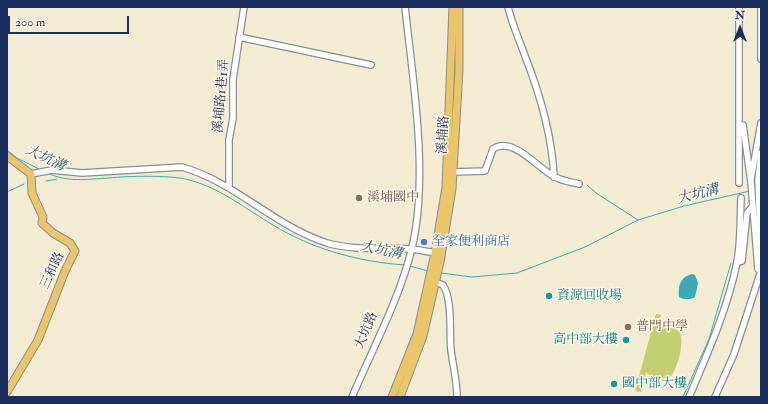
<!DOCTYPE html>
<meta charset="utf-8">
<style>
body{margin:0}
#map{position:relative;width:768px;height:404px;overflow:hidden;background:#f3ecd2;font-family:"IM FELL Double Pica",serif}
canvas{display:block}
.frame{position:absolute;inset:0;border:8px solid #1b2f5e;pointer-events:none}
.north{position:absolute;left:720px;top:8px;width:40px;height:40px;-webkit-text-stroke:3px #fcf5e5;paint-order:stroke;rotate:0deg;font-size:11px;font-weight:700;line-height:16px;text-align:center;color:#1b2f5e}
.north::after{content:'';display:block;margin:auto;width:14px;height:18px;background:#1b2f5e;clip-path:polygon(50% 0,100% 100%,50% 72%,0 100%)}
.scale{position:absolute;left:8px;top:16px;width:121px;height:18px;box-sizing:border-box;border:2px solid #1b2f5e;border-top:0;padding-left:5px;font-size:12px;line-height:14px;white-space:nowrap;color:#1b2f5e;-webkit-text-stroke:3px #fcf5e5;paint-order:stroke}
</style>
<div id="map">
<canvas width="768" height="404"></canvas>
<div class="frame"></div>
<div class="north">N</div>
<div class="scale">200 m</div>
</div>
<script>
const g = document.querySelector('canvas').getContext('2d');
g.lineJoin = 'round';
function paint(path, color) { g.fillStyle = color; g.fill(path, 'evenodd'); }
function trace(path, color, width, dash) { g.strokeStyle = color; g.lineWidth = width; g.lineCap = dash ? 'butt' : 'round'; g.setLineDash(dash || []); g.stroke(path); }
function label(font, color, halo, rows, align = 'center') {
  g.font = font + ' "IM FELL Double Pica","Noto Serif TC",serif'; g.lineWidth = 3; g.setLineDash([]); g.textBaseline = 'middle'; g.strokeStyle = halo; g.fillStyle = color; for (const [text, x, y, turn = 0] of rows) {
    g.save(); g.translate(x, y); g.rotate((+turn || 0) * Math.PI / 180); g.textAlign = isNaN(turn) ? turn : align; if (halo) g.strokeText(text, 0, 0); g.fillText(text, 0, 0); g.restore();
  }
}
paint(new Path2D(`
 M656 314 661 315 658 327C692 315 682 358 672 375 664 383 654 380 646 372L641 392 635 391Z`), '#c1cf71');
paint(new Path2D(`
 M692 274 695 275 698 283 695 297C690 300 684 300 679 297 678 286 680 277 692 274Z`), '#39aab6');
trace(new Path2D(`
 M7 150 17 158 39 169
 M47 173C69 183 86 179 109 178 127 176 168 175 185 179 218 186 244 208 273 225 312 249 359 262 405 265
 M46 181 57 179
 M587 185 596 193 638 220
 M7 192 24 184
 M410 266 428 271
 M441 273 472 277 517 273 585 247 638 220 684 206 750 191
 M683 397 709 339 731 263`), '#39aab6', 1);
const minor = new Path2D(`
 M508 7C512 24 519 39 525 56 540 94 552 136 554 177
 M739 7V183
 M761 7V59
 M239 37 371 65
 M739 125H743L751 182 758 269 761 271
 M761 153 758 180 761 257
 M454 172 485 171 493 149C513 135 539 170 555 177 562 181 571 182 579 184
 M31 174 52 170 82 173 182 167C235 182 274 226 327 243 354 251 383 247 411 249 420 250 429 252 438 253
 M751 179 761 123
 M229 188V140L233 118V79L244 7
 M737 262 742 261 747 213 753 206
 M432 281 443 285C453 301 449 332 451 350 453 366 457 381 457 397
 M352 397C372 350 400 298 412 248 429 175 413 82 405 7
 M689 397C707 355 728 308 737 262 741 241 740 219 741 198
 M715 397 734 354 761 271`);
const major = new Path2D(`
 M7 156 31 174 32 193 43 217 42 223 53 233 70 243 75 251 65 271 38 340 7 392
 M392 397 417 334 435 253 446 187 453 7
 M400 397 423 336 440 262 452 189 459 69V7`);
trace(minor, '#878e98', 8);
trace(major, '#878e98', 9);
trace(minor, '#fff', 5.5);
trace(major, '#ebc669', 7);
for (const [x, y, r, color] of [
 [359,198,4,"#8d6e63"],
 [424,242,4,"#3f7fe0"],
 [549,296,4,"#0f9aa8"],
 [628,327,4,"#8d6e63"],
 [626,340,4,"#0f9aa8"],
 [614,384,4,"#0f9aa8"]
]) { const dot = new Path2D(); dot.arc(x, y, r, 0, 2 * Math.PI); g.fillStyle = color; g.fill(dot); trace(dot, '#fcf5e5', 1.5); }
label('13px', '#1b2f5e', '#fcf5e5', [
 ["溪埔路1巷1弄",222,96,-85],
 ["溪埔路",444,135,-87],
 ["三和路",53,271,-65],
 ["大坑路",367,331,-67]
]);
label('13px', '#785e54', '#fcf5e5', [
 ["溪埔國中",367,198],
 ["普門中學",636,327]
], 'left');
label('13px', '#366cbe', '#fcf5e5', [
 ["全家便利商店",432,242]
], 'left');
label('13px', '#0d838f', '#fcf5e5', [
 ["資源回收場",557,296],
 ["高中部大樓",618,340,"right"],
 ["國中部大樓",622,384]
], 'left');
label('italic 14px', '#265a7d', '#fcf5e5', [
 ["大坑溝",45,159,25],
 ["大坑溝",698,195,-14],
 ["大坑溝",381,251,12]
]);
</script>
